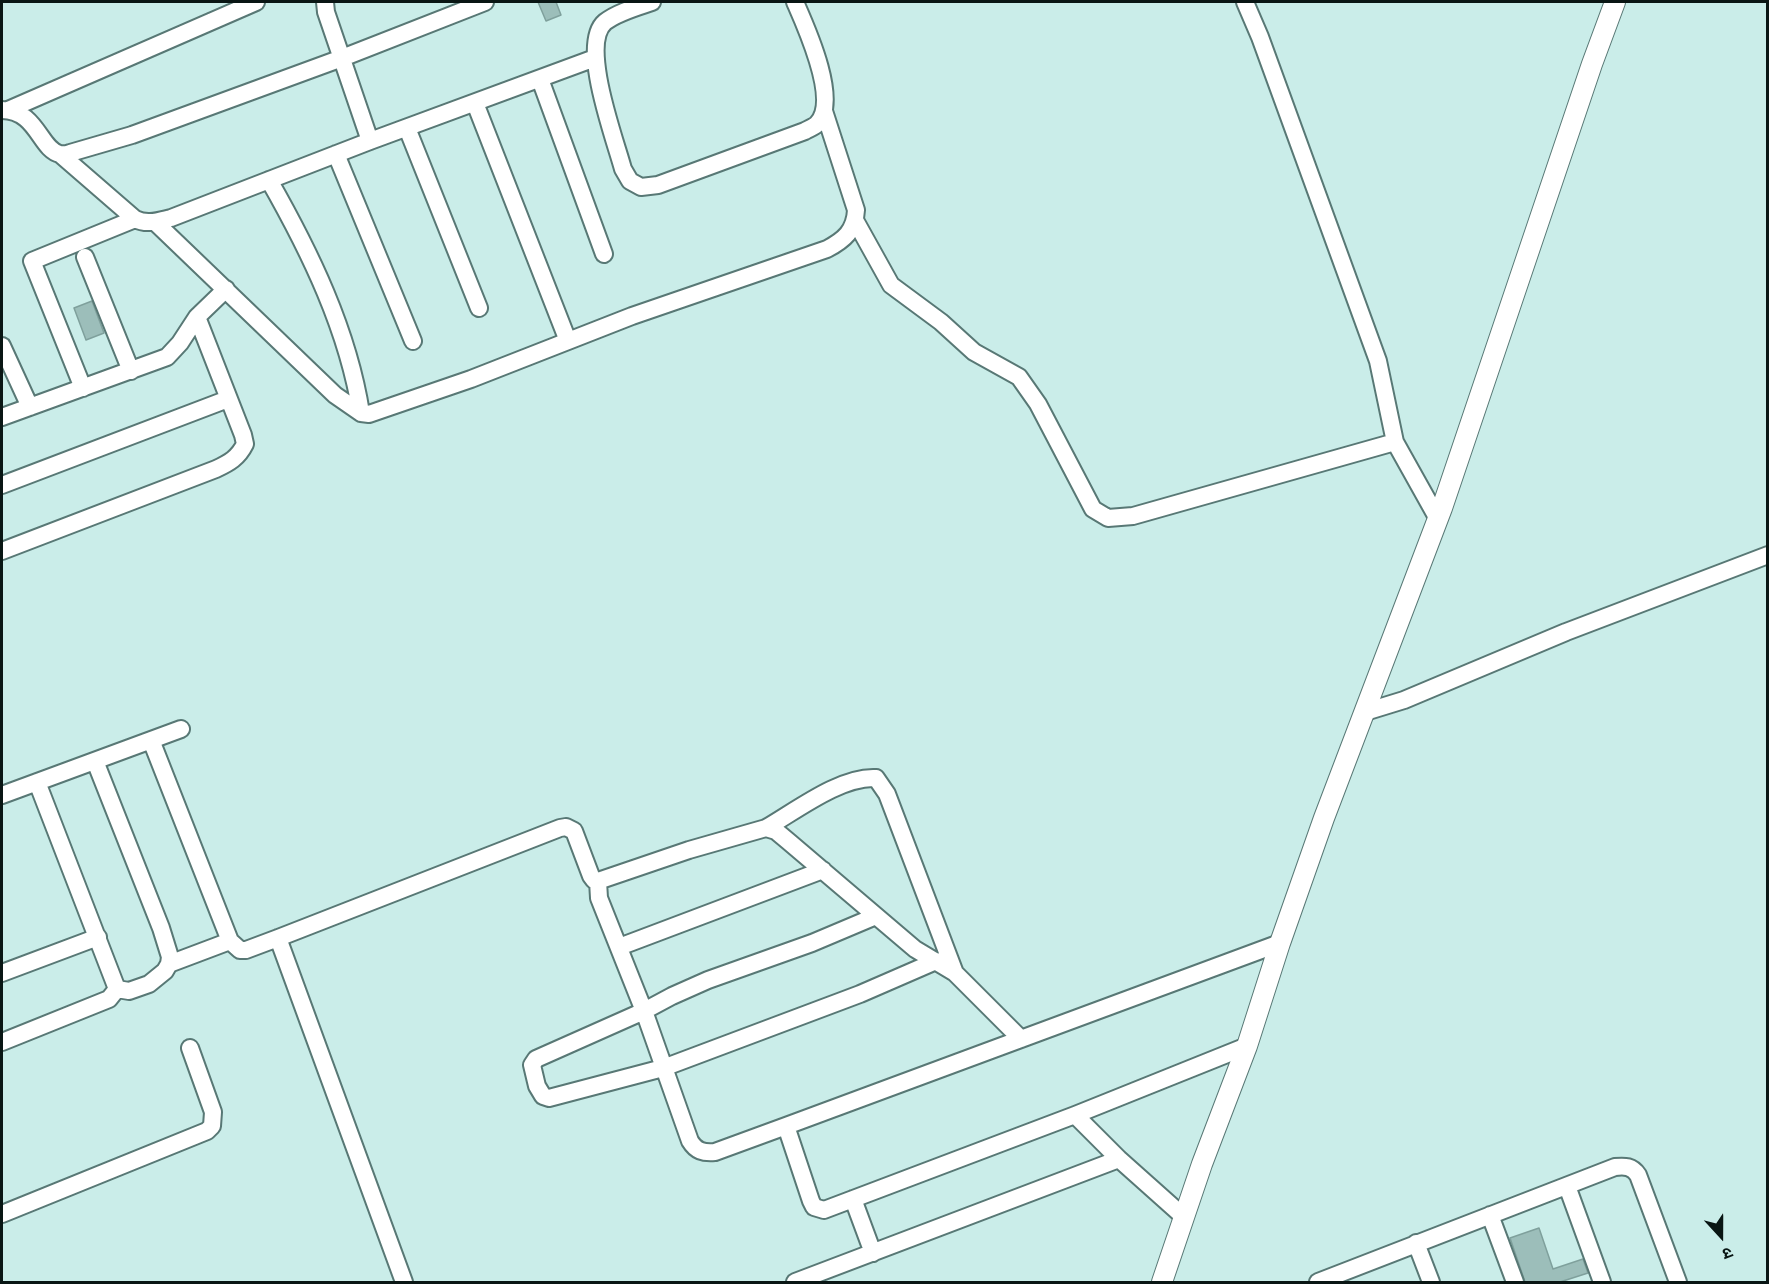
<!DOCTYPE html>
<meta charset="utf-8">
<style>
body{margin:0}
#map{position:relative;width:1769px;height:1284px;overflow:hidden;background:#caede9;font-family:"Roboto Condensed","Noto Sans Devanagari",sans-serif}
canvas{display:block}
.frame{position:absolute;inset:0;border:3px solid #091614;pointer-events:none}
.north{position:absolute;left:1691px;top:1206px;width:60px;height:60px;-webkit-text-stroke:4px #caede9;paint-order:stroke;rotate:159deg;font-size:16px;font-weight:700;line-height:24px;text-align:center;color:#091614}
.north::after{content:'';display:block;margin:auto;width:21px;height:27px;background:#091614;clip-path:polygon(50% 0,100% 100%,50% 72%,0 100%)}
</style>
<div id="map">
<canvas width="1769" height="1284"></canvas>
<div class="frame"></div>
<div class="north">उ</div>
</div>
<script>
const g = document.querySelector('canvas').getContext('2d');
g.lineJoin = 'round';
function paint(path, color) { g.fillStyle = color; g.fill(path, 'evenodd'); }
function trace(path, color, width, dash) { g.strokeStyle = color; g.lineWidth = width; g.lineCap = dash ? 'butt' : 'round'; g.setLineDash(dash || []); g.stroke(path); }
const building = new Path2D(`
 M538 2H556L561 15 546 21Z
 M92 301 104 333 86 340 74 308Z
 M1539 1228 1553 1269 1583 1259 1588 1273 1560 1282H1525L1510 1238Z`);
paint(building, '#9cbeba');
trace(building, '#7fa09c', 1.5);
const minor = new Path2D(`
 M325 2 326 12 370 141
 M652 2C637 7 618 12 605 22 579 44 615 139 623 169L630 181 641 187 658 185 805 131C808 129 814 127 817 124 840 101 806 27 795 2
 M1245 2 1260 37 1378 361 1395 442
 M540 79 604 254
 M475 103 568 341
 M2 110C37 110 40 150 60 154 64 155 67 154 70 153L132 135 342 58 485 2
 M8 110 256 2
 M407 128 479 308
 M60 154 135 219C147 225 158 221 171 218L370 141 595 58
 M336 154 413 341
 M269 180C310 252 348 330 361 413
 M155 222 335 395 361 413 369 414 471 379 632 316 827 249C844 240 855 231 856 210L824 111
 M856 222 891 285 941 322 974 352 1019 377 1038 404 1093 509 1108 518 1133 516 1395 442 1438 519
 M85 257 131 371
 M2 346 30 407
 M83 388 32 261 135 219
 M2 417 167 357 180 343 197 317 226 289
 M2 485 228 399
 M2 551 216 469C229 463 238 458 245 444L243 435 197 317
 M1365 712 1404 700 1566 632 1768 555
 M151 740 230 941 240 950H246L278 938 560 828 566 827 574 831 591 876 594 880 598 881 689 850 766 828 776 831 788 841 915 949 955 973 1021 1039
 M95 761 161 928 170 957 169 964 165 971 149 984 129 991 117 989
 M2 795 181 729
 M766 828C797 810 841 776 876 778L887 794 955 973
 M598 881 599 898 644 1011 690 1141C696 1151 703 1153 715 1152L786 1126 1280 943
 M876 916 812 943 708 980 672 996 644 1011 536 1059 532 1065 537 1086 543 1096 549 1098 663 1068 860 994 936 961
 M278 938 404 1282
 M619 947 823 870
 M169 964 230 941
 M2 973 98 937
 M2 1042 109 999 117 989 37 782
 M1075 1115 1119 1159 1184 1217
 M786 1126 811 1201 814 1207 824 1210 1075 1115 1247 1046
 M1567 1186 1602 1282
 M853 1199 873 1253
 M2 1214 207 1131 212 1126 213 1112 190 1048
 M1490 1215 1515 1282
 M1416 1243 1431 1282
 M795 1282 1119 1159
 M1318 1282 1615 1167C1625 1166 1632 1166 1638 1175L1678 1282`);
const tertiary = new Path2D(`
 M1162 1282 1202 1164 1247 1046 1280 943 1324 818 1442 508 1592 64 1615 2`);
trace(minor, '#587875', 20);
trace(tertiary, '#587875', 22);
trace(minor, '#fff', 16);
trace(tertiary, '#fff', 20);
</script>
